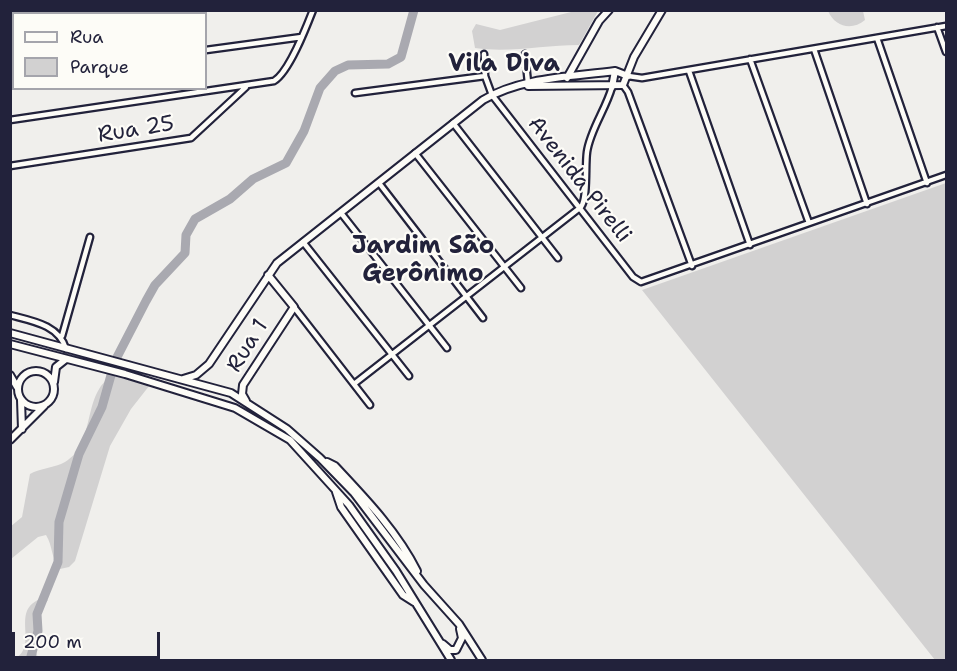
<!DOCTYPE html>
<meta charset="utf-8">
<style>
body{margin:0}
#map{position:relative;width:957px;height:671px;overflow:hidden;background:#f0efec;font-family:"Shantell Sans",sans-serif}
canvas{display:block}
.frame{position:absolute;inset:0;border:12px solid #22223b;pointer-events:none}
.legend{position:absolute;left:12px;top:12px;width:195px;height:78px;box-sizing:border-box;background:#fdfcf7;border:2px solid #a5a5ac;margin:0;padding:8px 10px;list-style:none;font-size:18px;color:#22223b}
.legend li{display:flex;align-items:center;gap:12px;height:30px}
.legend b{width:30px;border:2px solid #a5a5ac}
.scale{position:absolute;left:12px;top:632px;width:148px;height:27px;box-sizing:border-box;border:3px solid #22223b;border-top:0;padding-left:8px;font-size:18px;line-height:21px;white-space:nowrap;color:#22223b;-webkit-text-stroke:4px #fdfcf7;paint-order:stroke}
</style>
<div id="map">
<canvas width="957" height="671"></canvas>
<div class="frame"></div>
<ul class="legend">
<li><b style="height:8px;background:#fdfcf7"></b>Rua</li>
<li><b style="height:16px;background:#d2d1d1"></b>Parque</li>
</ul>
<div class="scale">200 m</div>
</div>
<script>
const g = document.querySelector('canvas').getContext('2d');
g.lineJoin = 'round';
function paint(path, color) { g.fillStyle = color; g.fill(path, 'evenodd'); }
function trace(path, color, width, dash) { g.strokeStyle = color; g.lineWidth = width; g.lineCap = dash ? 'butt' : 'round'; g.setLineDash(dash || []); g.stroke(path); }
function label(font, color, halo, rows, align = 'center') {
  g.font = font + ' "Shantell Sans",sans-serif'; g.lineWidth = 4.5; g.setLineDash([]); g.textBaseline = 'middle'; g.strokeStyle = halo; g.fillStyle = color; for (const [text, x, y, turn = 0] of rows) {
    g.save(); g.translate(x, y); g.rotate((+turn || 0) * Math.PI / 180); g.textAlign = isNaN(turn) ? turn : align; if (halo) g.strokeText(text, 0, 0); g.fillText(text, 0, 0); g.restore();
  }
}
paint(new Path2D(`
 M575 11H598L579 45C544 45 510 53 475 48L472 31 476 24 500 30Z
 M828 11H863L865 20C852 31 835 27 828 11Z
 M946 183V660H935L642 290Z
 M113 375 136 382 153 381 131 409 110 446 75 561 69 567 60 569C51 559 53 546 46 535L38 537 11 559 10 527 22 517 30 474C40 468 55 468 65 462 97 443 81 394 113 375Z
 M40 599 48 600C34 615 31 642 39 660H13C41 646 9 612 40 599Z`), '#d2d1d1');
trace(new Path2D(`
 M30 660 38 631 37 614 58 562 59 522 79 454 102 407 115 361 146 301 155 285 185 253 186 235 195 219 230 199 253 179 286 163 304 131 320 88 335 71 348 65 388 64 401 57 414 10`), '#a9a9b0', 9);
const minor = new Path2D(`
 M162 14 183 10
 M937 27 946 52
 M10 35 14 34
 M877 38 927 183
 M814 49 867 204
 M206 50 302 37
 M484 54 485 76 492 95 633 277 641 282 946 175
 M525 54 528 83
 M750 59 809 223
 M689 71 750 245
 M628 76 642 78 946 26
 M10 77 14 76
 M623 85 628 92 692 266
 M355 93 485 76
 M10 120 274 81C289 72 306 28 313 10
 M453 123 558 258
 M415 153 521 288
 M10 166 191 138 246 87
 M379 183 483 318
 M341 213 447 348
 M303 242 409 376
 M294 307 370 405
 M10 315C33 321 59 325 66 349
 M62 336 90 237
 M354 384 581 207C588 197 585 166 587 152 590 130 606 109 612 87`);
const major = new Path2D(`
 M567 78 599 21 609 10
 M528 86 623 85 634 57 662 10
 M612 87 615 71
 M10 333 231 393 287 429 320 458 354 493 424 585 459 624 482 660
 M10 344 125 374 235 408 290 440 349 505 396 571 451 660
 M18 389a18 18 0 1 1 36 0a18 18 0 1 1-36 0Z
 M10 375 17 387
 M183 379 196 375 209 364 277 263 483 100C522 77 571 77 615 71L628 76
 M54 382 56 367 66 359
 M21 400 22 429
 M246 401 242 394 243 385 294 307 268 275
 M10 440 44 406
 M327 462 335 466C365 498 397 531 417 571
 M336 492 341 507 403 595 414 602
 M443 644 450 650H456L462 638 460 629`);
trace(minor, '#22223b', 9);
trace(major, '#22223b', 10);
trace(minor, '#fdfcf7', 4.5);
trace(major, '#fdfcf7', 6);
label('22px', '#22223b', '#fdfcf7', [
 ["Rua 25",136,130,-9],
 ["Avenida Pirelli",579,180,52],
 ["Rua 1",248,346,-58]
]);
label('bold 24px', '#22223b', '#fdfcf7', [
 ["Vila Diva",504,65],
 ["Jardim São",423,247],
 ["Gerônimo",423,275]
]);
</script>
